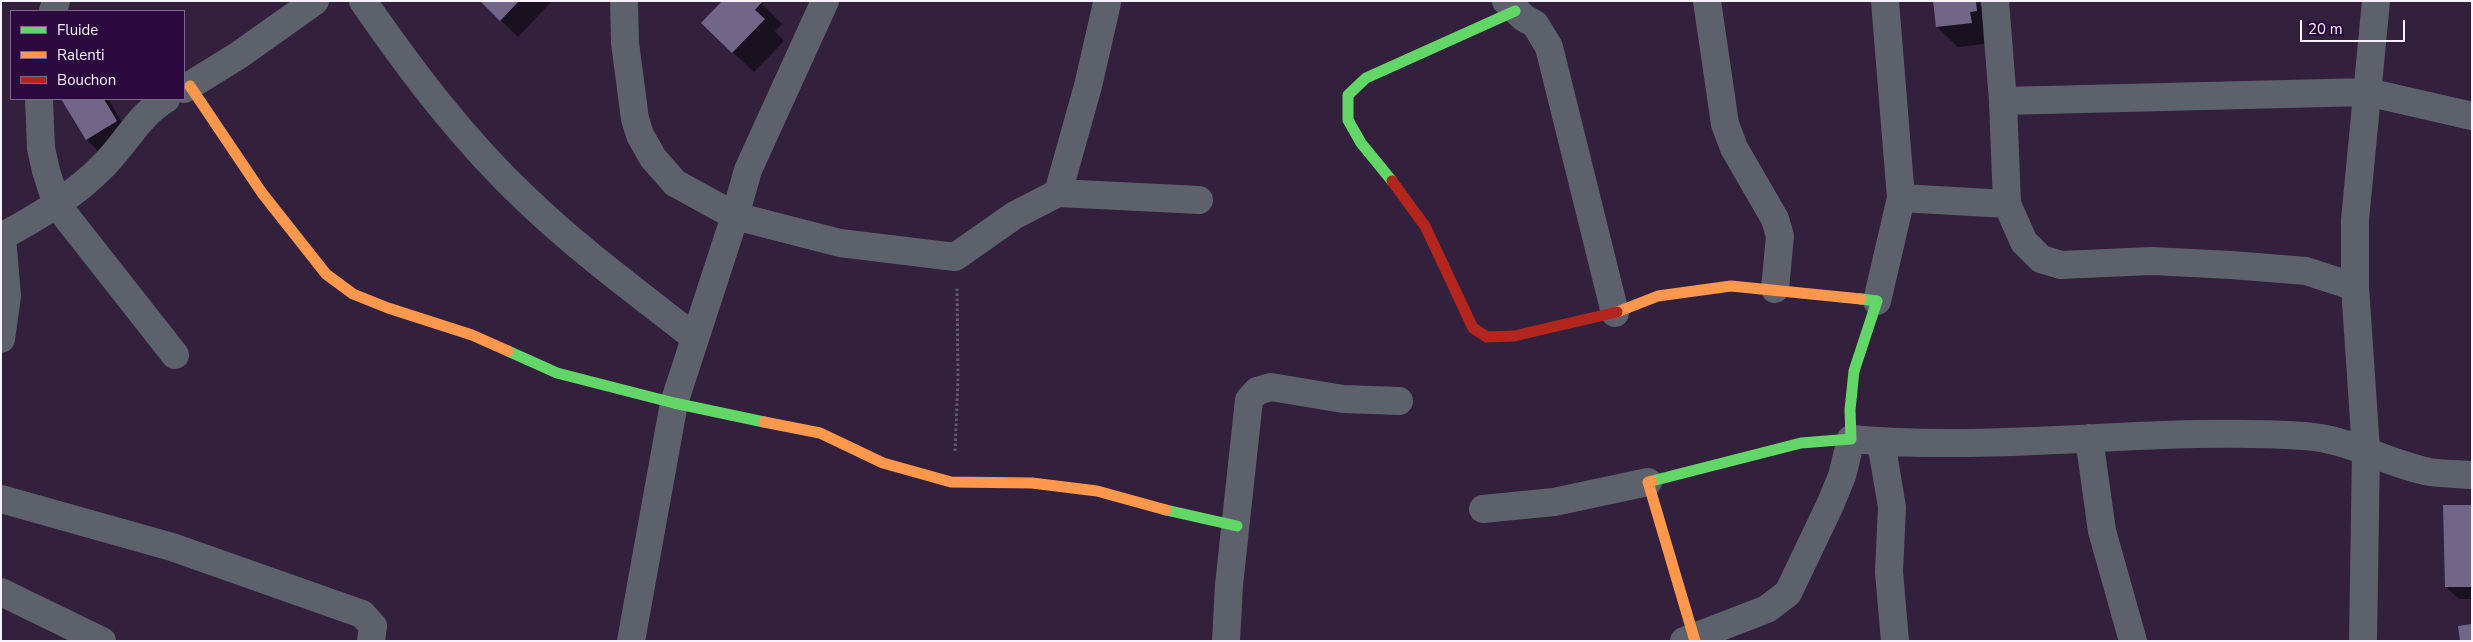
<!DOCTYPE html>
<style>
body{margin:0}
#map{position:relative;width:2473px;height:642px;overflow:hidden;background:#32203d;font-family:"Nunito Sans",sans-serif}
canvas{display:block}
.frame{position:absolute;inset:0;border:2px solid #f8f1fe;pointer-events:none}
.legend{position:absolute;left:10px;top:10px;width:175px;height:90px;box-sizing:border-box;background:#2b093e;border:1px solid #7d668b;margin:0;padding:6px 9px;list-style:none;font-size:15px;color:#f8f1fe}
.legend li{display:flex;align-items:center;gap:10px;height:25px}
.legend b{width:25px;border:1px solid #7d668b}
.scale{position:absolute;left:2300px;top:20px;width:105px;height:22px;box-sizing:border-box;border:2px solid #f8f1fe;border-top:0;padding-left:6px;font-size:15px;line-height:18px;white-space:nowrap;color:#f8f1fe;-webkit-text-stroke:4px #2b093e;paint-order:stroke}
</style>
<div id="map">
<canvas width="2473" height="642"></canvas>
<div class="frame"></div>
<ul class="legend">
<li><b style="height:6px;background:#63d668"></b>Fluide</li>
<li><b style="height:6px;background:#ff974d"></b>Ralenti</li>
<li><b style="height:6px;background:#b3261e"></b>Bouchon</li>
</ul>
<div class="scale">20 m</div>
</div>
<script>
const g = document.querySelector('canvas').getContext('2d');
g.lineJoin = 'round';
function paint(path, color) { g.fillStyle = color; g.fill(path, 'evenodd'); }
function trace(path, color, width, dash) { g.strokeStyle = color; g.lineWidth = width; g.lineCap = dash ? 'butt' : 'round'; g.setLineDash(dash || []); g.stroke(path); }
paint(new Path2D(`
 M481 1H552L518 37Z
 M724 1H759L782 24 775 31 784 41 754 72 724 44Z
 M1934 1H1976L1988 13 1991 43 1958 47 1937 27Z
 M62 99H108L129 134 99 152 87 140Z
 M2470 506 2472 599H2459L2446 587Z`), '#0007');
paint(new Path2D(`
 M480 1H519L500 21Z
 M722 1 762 2 755 10 765 19 732 53 701 23Z
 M1933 1H1976L1977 11 1970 12 1972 23 1936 27Z
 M61 99H104L117 121 86 140Z
 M2443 505H2471L2472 587H2445Z
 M2472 624V641H2460L2458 626Z`), '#726688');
trace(new Path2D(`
 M955 451 958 378 957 288`), '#625d6d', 3, [2.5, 2.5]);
trace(new Path2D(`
 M363 1C412 72 464 141 527 200 579 250 638 293 694 337
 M624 1 625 43 635 119 640 135 653 158 675 183 735 216 840 243 955 257 1015 215 1058 193 1199 200
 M1506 1 1524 18 1535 24 1549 47 1615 313
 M1707 1 1725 124 1734 148 1775 219 1780 236 1775 289
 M1995 1 2003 101 2007 204
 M53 11 56 1
 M184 89 239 55 315 1
 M39 99 41 148 46 171 57 205 175 355
 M2003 101 2367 92 2472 116
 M1058 193 1088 86 1107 3
 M1901 198 2007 204 2024 242 2041 259 2061 265 2152 261 2231 265 2306 271 2355 287
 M1 237C38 217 75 195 104 165 126 143 139 115 166 99
 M1877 301 1901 198 1885 1
 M1 339 7 296 2 237
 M2089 438 2102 531 2133 641
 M1881 442 1892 507 1889 572 1895 641
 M1 499 172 547 362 614 373 626 371 641
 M1483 509 1554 502 1648 482
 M1 592 102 641
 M631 641 674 403 735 216 748 170 825 1
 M1226 641 1229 585 1249 400 1257 391 1271 387 1343 399 1399 401
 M1684 641 1767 609 1788 593 1830 505 1842 476 1851 439C2001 453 2153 426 2304 436 2351 439 2386 464 2430 472 2444 474 2458 474 2472 475
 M2363 641 2366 450 2355 287V220L2376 1`), '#5d616c', 28);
trace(new Path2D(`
 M1392 181 1361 143 1348 120V95L1366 78 1515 11
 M508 351 557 373 674 403 764 422
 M1652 481 1801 443 1851 439 1850 410 1854 371 1877 301 1861 299
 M1166 510 1237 526`), '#63d668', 11);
trace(new Path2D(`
 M190 86 262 193 326 274 353 294 388 308 472 335 508 351
 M1617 312 1658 296 1731 286 1861 299
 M764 422 820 433 883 463 951 482 1032 483 1097 491 1166 510
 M1652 481 1648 482 1695 641`), '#ff974d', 11);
trace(new Path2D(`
 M1392 181 1425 226 1473 328 1487 337 1514 336 1617 312`), '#b3261e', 11);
</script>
